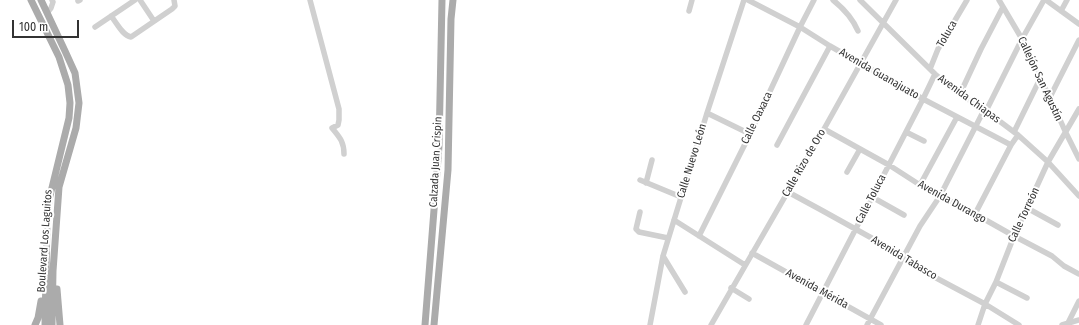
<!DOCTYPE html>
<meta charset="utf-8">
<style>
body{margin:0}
#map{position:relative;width:1079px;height:325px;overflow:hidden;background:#fff;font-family:"Fira Sans Condensed",sans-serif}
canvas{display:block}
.scale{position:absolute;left:12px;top:20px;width:67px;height:18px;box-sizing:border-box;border:2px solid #333;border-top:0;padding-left:5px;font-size:12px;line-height:14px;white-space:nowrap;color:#333;-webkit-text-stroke:3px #fff;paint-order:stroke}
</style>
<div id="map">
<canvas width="1079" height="325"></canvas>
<div class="scale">100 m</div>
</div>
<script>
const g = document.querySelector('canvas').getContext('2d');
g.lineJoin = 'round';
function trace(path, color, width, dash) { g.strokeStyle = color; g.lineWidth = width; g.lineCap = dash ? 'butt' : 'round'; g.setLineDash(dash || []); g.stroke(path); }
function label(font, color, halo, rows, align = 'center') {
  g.font = font + ' "Fira Sans Condensed",sans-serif'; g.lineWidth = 4; g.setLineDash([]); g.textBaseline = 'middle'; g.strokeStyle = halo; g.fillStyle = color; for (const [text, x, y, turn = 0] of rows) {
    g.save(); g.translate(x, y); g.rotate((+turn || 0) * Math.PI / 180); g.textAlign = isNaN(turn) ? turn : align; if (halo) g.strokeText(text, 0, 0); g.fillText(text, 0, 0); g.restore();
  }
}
trace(new Path2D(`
 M140 0 154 21
 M310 0 339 109V120L338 125 332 128C339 137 344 141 344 154
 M748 0 800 27 830 46 923 99 1011 145
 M833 0C843 8 853 19 858 31
 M860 0 935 74 954 90 986 111 1018 135 1048 162 1079 196
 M999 0 1022 39 1040 79 1050 97 1065 131 1079 159
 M1046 0 1079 24
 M78 1 80 0
 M689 11 692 0
 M1061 11 1067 0
 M47 13 51 8 53 2 52 0
 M111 16C117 23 122 35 131 37L172 9 175 6 174 0
 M95 27 135 0
 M930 69 938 49 967 0
 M960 94 981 49 1003 7
 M1050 97 1079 40
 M986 111 1022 39 1044 0
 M707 113 750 134
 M824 129 889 165 920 185 975 214 1014 236 1052 256 1064 266 1079 274
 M906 132 924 141
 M1014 132 1040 79
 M777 145 830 46
 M847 172 860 149
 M640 180 681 197
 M646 183 652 160
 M920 185 957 117
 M788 192 823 211 904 256 925 272 985 304 1019 325
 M872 197 904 215
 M1027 208 1058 225
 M640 212 636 229 639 232 668 238
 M975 214 1011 145 1018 135
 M674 220 745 265
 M699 236 750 134 800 27 814 0
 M752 253 881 325
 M663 256 685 292
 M996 282 1027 298
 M731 288 749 299
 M1068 323 1079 301
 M650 325 663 256 707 113 744 0
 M711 325 824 129 896 0
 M806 325 923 99 935 74
 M867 325 920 226 940 196 984 110
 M978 325 985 304 996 282 1014 236 1048 162 1079 109
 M1062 325 1079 320`), '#d0d0d0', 5.5);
trace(new Path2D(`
 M31 0 59 57 68 85 70 103 69 118 49 200 47 221 45 325
 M41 0 65 51 75 73 79 103 76 128 59 187 53 271 52 325
 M57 289 60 325
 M35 325 38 318 41 301
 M425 325 439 146 442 0
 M434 325 448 170 451 19 453 0`), '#ababab', 7);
label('11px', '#333', '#fff', [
 ["Toluca",947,34,-60],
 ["Avenida Guanajuato",879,74,30],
 ["Callejón San Agustín",1040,79,65],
 ["Avenida Chiapas",969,99,36],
 ["Calle Oaxaca",757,118,-64],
 ["Calle Nuevo León",692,161,-73],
 ["Calzada Juan Crispin",436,162,-87],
 ["Calle Rizo de Oro",804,163,-60],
 ["Calle Toluca",871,199,-63],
 ["Avenida Durango",952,202,29],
 ["Calle Torreón",1024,215,-65],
 ["Boulevard Los Laguitos",45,241,-86],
 ["Avenida Tabasco",904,258,31],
 ["Avenida Mérida",817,289,29]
]);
</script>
